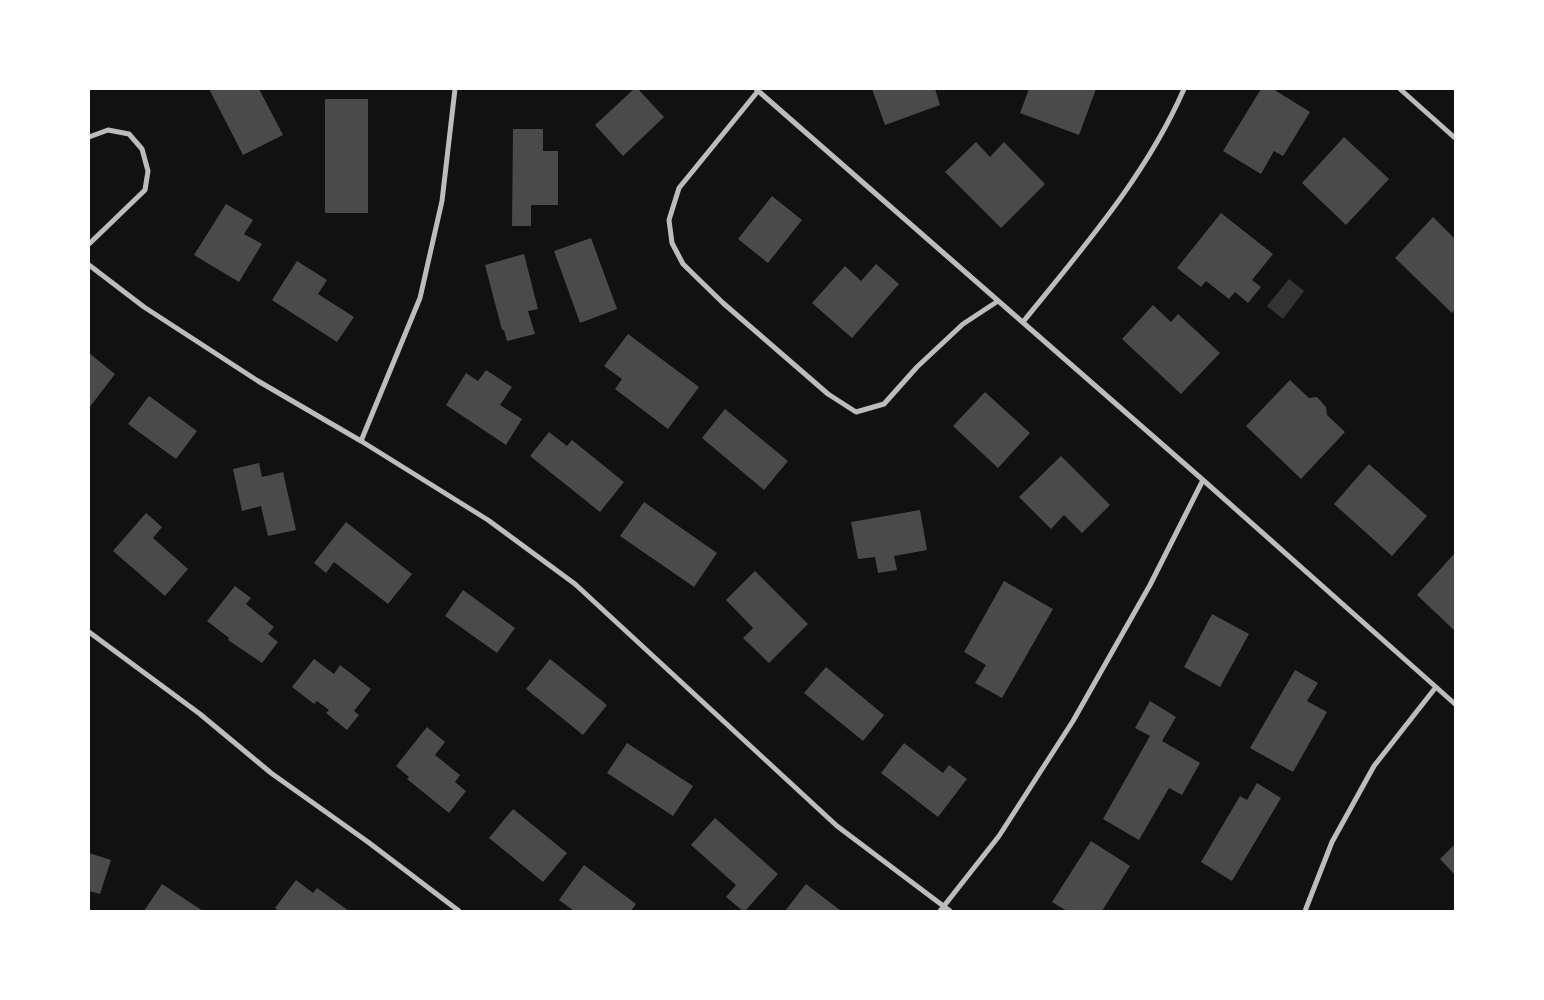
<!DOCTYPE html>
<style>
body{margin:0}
#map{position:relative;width:1544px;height:1000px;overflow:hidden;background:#111;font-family:Figtree,sans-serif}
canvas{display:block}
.frame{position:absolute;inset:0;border:90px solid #fff;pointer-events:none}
</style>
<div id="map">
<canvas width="1544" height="1000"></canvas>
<div class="frame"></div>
</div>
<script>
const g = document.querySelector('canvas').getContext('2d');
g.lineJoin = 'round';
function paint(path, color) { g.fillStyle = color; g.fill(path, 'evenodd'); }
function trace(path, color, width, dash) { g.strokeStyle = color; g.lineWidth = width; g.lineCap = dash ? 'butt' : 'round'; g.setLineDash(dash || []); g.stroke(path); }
paint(new Path2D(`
 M1289 279 1304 291 1283 319 1267 306Z`), '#333');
paint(new Path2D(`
 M209 89H259L283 135 243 155Z
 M634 89H638L664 117 623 156 595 125Z
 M872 89H935L940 105 885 125Z
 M1029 89H1096L1079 135 1020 113Z
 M1261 89H1273L1310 112 1283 156 1274 151 1261 174 1223 151Z
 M325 99H368V213H325Z
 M513 129H543V151H558V205H531V226H512Z
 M1344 137 1389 179 1346 225 1302 183Z
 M976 142 990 157 1004 142 1045 184 1001 228 945 172Z
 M772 196 802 220 768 263 738 239Z
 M226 204 253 220 244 234 262 244 239 282 194 255Z
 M1221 213 1273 254 1252 280 1261 287 1248 303 1235 292 1229 299 1206 281 1201 287 1177 268Z
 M1433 217 1455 239V309L1452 313 1395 258Z
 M591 238 617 309 580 323 554 251Z
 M524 254 538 309 528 311 535 334 507 341 504 330H502L485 265Z
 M297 261 327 280 318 294 354 317 337 342 272 300Z
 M876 264 899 284 852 338 812 303 845 266 861 281Z
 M1153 305 1171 322 1178 314 1220 353 1181 394 1122 339Z
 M628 334 699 387 668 429 615 389 622 379 604 366Z
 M89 353 115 374 89 408Z
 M486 370 512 387 500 405 522 419 506 445 446 405 466 373 478 381Z
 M1290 380 1309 398 1317 397 1326 407 1327 415 1345 432 1301 479 1246 426Z
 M985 392 1030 433 998 468 953 426Z
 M149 396 197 431 176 459 128 424Z
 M725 409 788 461 764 490 702 438Z
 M549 432 567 446 572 440 624 482 600 512 530 456Z
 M1061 456 1110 505 1082 533 1064 515 1051 529 1019 497Z
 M259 463 262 477 283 472 296 530 268 536 261 506 242 511 233 469Z
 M1369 464 1427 516 1392 556 1334 504Z
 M644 502 717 553 694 587 620 536Z
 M920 510 927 550 894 556 897 570 878 573 875 557 858 559 851 522Z
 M146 513 162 527 153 538 188 569 165 596 113 551Z
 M346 522 412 574 388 604 334 562 326 573 314 563Z
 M1455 553V631L1417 595Z
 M755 571 808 624 769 663 743 638 753 628 726 600Z
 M1004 581 1053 609 1002 698 975 683 986 665 964 652Z
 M235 586 251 598 246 604 274 627 268 634 278 642 262 663 228 640 229 638 207 621Z
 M463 590 515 628 497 653 445 616Z
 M1212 614 1249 634 1220 687 1184 667Z
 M314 659 334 674 340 665 371 689 354 711 359 715 347 730 326 713 329 710 317 701 314 704 292 687Z
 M550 659 607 705 583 735 526 689Z
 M826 667 884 715 863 741 804 693Z
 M1295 670 1318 683 1307 701 1327 712 1293 772 1250 748Z
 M1150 701 1176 717 1162 741 1200 763 1182 795 1169 788 1139 840 1103 819 1150 736 1135 728Z
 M427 727 445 742 435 755 460 775 455 782 466 791 449 813 407 779 409 777 396 766Z
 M627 743 693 786 673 816 607 773Z
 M904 743 943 773 949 765 967 779 938 817 881 773Z
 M1257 783 1281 798 1232 881 1201 862 1240 796 1247 800Z
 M513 809 567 853 543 882 489 838Z
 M715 818 778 874 745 911H743L726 897 736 885 691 845Z
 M1091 841 1130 866 1102 911H1067L1052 902Z
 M1455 844V875L1440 859Z
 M89 853 111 860 100 894 89 891Z
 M584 865 636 904 631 911H574L559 900Z
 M296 880 313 893 317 888 349 911H279L275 908Z
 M162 884 203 911H144Z
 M806 884 841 911H785Z`), '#4a4a4a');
trace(new Path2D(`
 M756 89 1203 480 1455 704
 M1400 89 1455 138
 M758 91 679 188 669 220 672 243 683 264 723 303 828 394 856 412 884 404 917 367 963 324 998 301
 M89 137 108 130 129 134 142 149 148 171 145 190 89 244
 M89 265 144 307 258 381 361 441 488 520 575 584 837 826 950 911
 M1023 322C1082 249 1146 176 1184 89
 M361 441 420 298 442 201 455 89
 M89 632 200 714 271 773 368 842 459 911
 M940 911 999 836 1073 721 1150 585 1203 480
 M1305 911 1332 842 1374 766 1436 687`), '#bcbcbc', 5);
</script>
